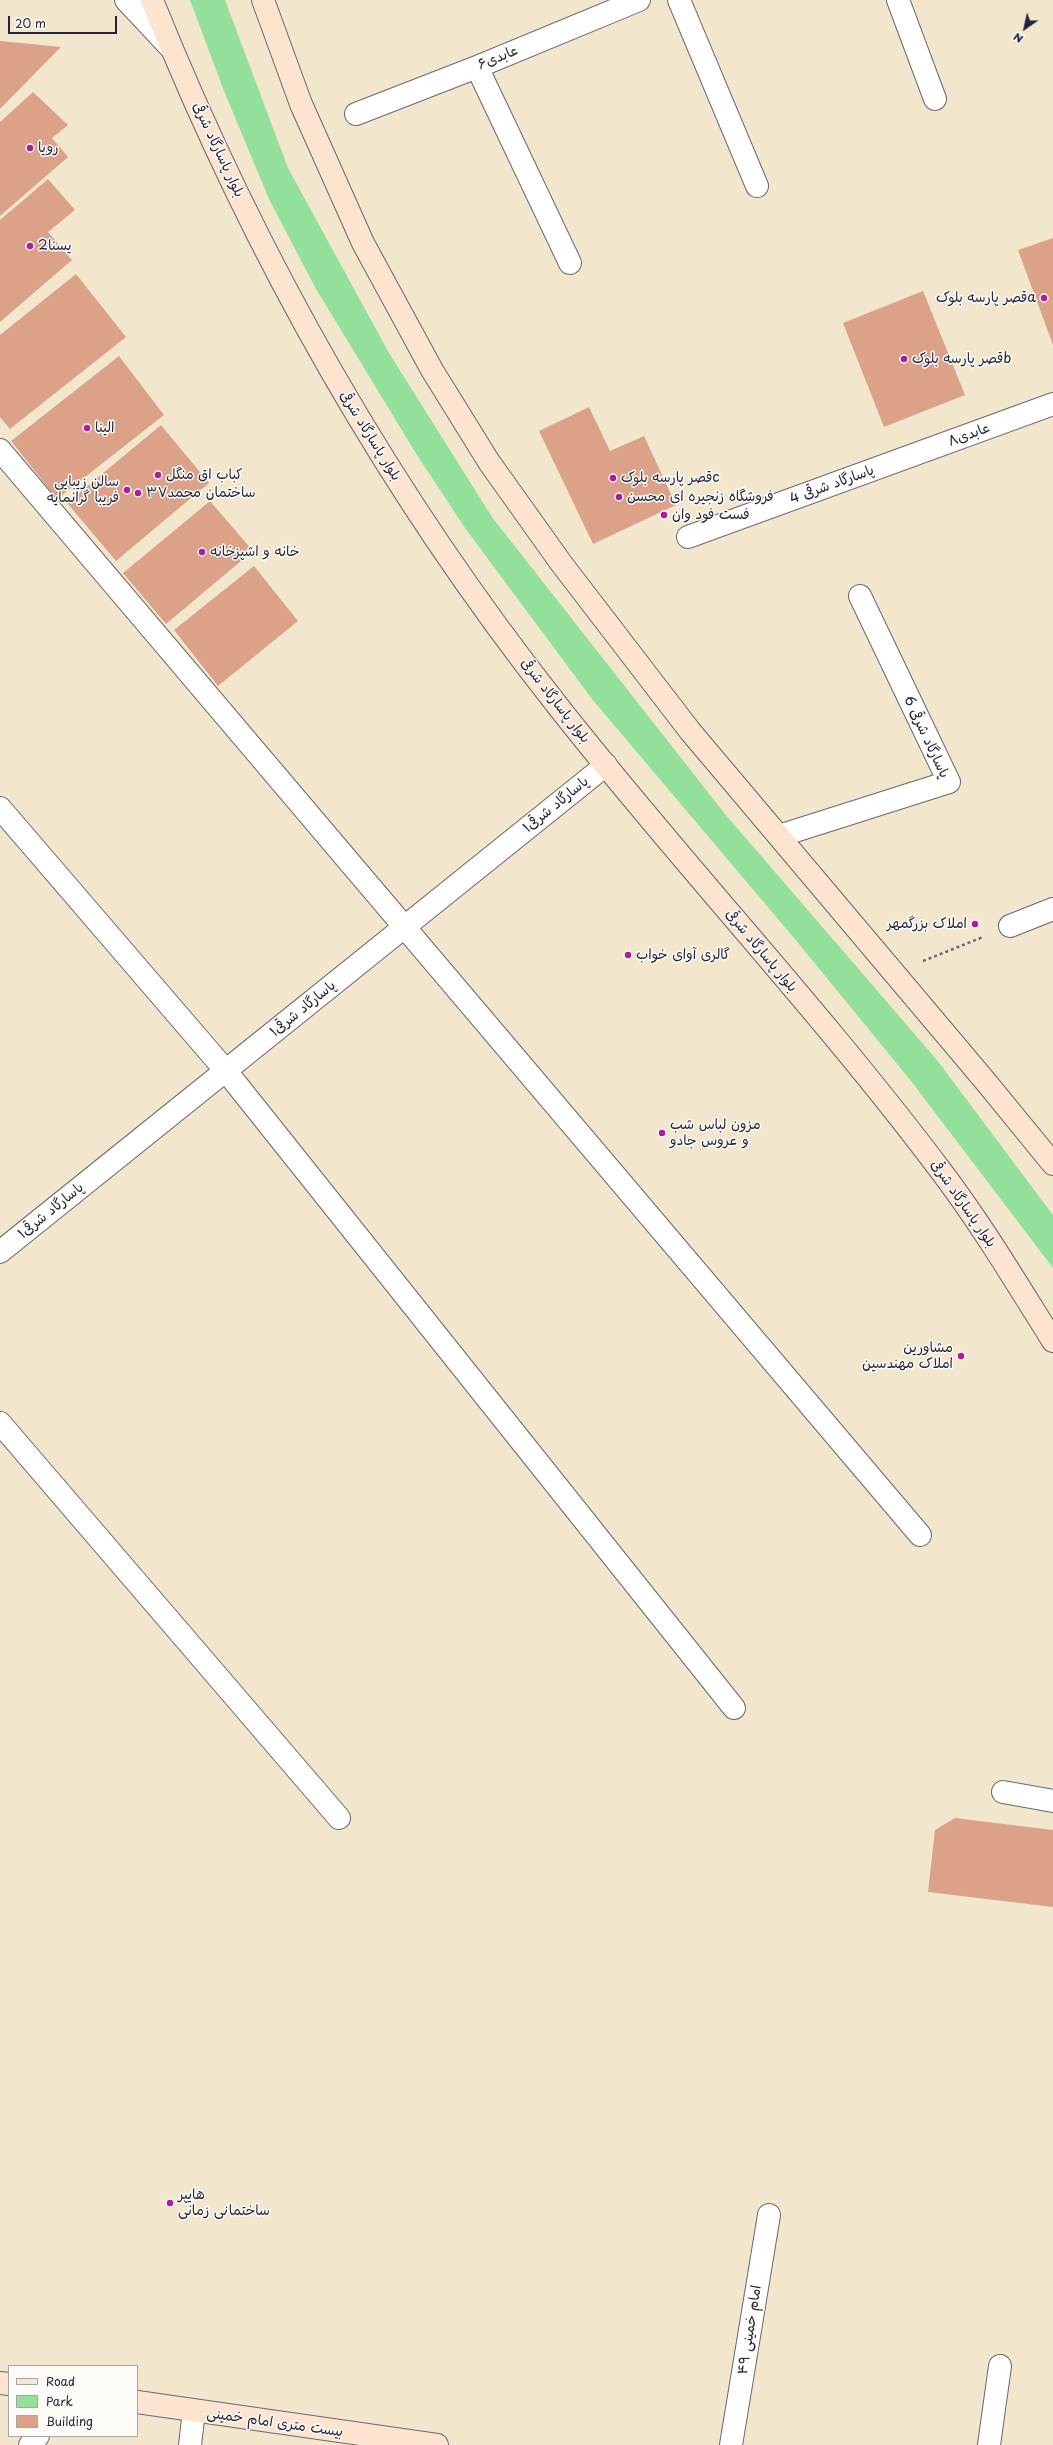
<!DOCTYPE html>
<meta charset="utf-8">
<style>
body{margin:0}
#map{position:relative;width:1053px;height:2445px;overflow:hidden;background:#f2e7cd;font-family:"Playpen Sans",sans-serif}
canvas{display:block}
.legend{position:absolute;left:8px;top:2365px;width:130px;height:72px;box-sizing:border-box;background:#fdfcf7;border:1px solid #a5a5ac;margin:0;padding:5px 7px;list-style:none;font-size:12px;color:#22223b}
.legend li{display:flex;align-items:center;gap:8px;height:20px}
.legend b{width:20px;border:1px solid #a5a5ac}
.north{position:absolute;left:1005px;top:8px;width:40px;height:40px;-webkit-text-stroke:3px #fdfcf7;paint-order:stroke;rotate:214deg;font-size:11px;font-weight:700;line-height:16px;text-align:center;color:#22223b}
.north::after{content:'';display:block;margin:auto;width:14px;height:18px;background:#22223b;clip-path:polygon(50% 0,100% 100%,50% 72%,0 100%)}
.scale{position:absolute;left:8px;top:16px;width:109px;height:18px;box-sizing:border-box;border:2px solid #22223b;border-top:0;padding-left:5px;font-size:12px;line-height:14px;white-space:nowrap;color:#22223b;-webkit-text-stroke:3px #fdfcf7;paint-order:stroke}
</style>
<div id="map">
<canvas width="1053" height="2445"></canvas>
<ul class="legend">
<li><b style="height:5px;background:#fde4d0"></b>Road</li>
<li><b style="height:11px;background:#93e09d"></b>Park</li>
<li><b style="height:11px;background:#dba289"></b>Building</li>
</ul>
<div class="north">N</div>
<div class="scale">20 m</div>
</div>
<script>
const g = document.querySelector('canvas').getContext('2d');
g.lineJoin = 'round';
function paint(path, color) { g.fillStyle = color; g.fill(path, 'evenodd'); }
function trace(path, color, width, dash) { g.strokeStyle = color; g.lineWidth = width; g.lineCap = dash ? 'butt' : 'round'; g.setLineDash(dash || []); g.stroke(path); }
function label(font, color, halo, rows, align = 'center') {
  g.font = font + ' "Playpen Sans","Playpen Sans Arabic",sans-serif'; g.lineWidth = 3; g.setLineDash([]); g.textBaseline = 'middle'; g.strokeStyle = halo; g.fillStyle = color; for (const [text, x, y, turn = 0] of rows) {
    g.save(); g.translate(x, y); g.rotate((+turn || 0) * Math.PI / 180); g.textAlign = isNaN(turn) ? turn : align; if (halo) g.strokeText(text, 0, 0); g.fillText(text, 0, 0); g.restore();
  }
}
paint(new Path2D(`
 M190 0H225L288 168 389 353 492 517 725 814 937 1060 1053 1215V1268L911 1081 799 944 592 699 465 528 417 455 316 289 269 199 224 91Z`), '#93e09d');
paint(new Path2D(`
 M0 41 61 47 0 109Z
 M33 92 68 125 52 138 68 157 0 216V122Z
 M48 179 75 210 48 232 72 260 0 322V220Z
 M1053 238V345L1018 250Z
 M76 274 126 337 10 429 0 417V335Z
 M923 291 965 395 884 427 843 323Z
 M119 356 164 415 57 499 11 441Z
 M589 407 610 451 644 436 676 505 593 544 539 431Z
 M161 425 209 483 116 561 67 503Z
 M210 501 253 551 166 624 123 573Z
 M254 566 298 621 218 686 174 630Z
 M955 1818 1053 1830V1907L928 1892 935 1830Z`), '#dba289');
const minor = new Path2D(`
 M679 0 757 186
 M898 0 935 99
 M477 67 570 263
 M356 114 477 67 639 0
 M0 450 920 1535
 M688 537 1053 404
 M0 808 226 1071 734 1708
 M779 836 949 782 860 596
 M1010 926 1053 909
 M0 1252 606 765
 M0 1423 339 1818
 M1003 1792 1053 1801
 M190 2445 194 2411
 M731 2445 769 2215
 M989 2445 1000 2366`);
const tertiary = new Path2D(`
 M126 0 170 47
 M30 2445 38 2436`);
const secondary = new Path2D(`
 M152 0C253 252 388 491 557 705 681 863 820 1010 941 1171 982 1225 1017 1284 1053 1341
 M263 0 301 104 363 243 432 370 489 462 561 563 690 731 986 1082 1053 1164
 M0 2383 9 2384
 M137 2402 437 2445`);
trace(minor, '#6b676e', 24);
trace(tertiary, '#6b676e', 24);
trace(secondary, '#6b676e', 24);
trace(new Path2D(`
 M923 961 983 937`), '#6b676e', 2.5, [3, 3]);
trace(minor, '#fff', 22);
trace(tertiary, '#fff', 22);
trace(secondary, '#fde4d0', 22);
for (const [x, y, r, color] of [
 [30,148,4,"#b5179e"],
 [30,246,4,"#b5179e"],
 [1044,298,4,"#b5179e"],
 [904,359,4,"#b5179e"],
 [87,428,4,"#b5179e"],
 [158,475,4,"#b5179e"],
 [613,478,4,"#b5179e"],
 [127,490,4,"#b5179e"],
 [138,493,4,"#b5179e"],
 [619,497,4,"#b5179e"],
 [664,515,4,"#b5179e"],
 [202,552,4,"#b5179e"],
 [975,924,4,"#b5179e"],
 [628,955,4,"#b5179e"],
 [662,1133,4,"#b5179e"],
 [961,1356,4,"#b5179e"],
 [170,2203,4,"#b5179e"]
]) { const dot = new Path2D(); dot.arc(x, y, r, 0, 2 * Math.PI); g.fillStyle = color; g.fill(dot); trace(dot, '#fdfcf7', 1.5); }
label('14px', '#22223b', '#fdfcf7', [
 ["عابدی۶",498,58,-22],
 ["بلوار پاسارگاد شرقی",218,150,65],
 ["عابدی۸",969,435,-20],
 ["بلوار پاسارگاد شرقی",370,436,58],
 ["4 پاسارگاد شرقی",832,485,-20],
 ["بلوار پاسارگاد شرقی",555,701,52],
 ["6 پاسارگاد شرقی",926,737,65],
 ["پاسارگاد شرقی۱",556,805,-39],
 ["بلوار پاسارگاد شرقی",761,951,50],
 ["پاسارگاد شرقی۱",303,1009,-39],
 ["بلوار پاسارگاد شرقی",963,1204,55],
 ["پاسارگاد شرقی۱",51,1211,-39],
 ["امام خمینی ۴۹",750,2330,-81],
 ["بیست متری امام خمینی",275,2423,8]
]);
label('14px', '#22223b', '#fdfcf7', [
 ["رویا",38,148],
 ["یسنا2",38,246],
 ["قصر پارسه بلوکa",1036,298,"right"],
 ["قصر پارسه بلوکb",912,359],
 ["الینا",95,428],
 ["کباب اق منگل",166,475],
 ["قصر پارسه بلوکc",621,478],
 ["سالن زیبایی",119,482,"right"],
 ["فریبا گرانمایه",119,498,"right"],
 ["ساختمان محمد۳۷",146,493],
 ["فروشگاه زنجیره ای محسن",627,497],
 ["فست فود وان",672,515],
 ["خانه و اشپزخانه",210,552],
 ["املاک بزرگمهر",967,924,"right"],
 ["گالری آوای خواب",636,955],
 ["مزون لباس شب",670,1125],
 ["و عروس جادو",670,1141],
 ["مشاورین",953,1348,"right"],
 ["املاک مهندسین",953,1364,"right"],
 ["هایپر",178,2195],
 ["ساختمانی زمانی",178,2211]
], 'left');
</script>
